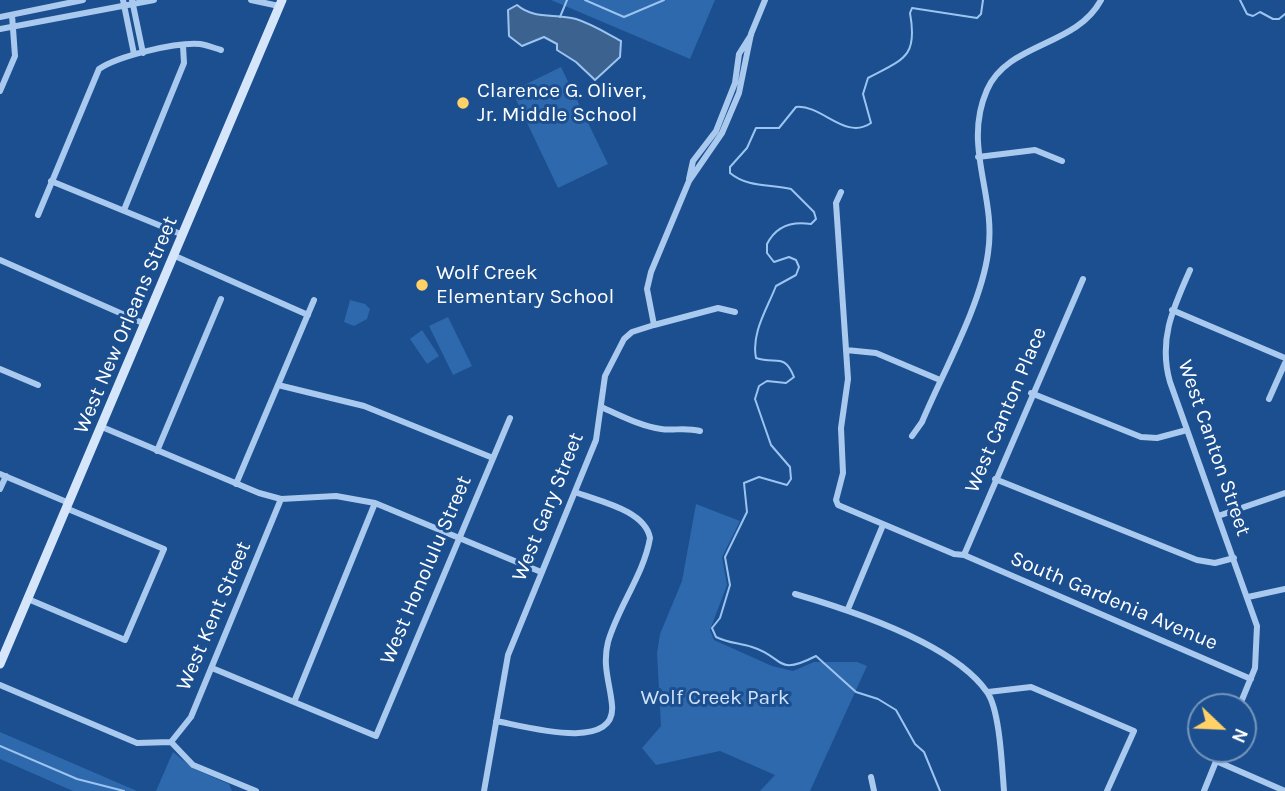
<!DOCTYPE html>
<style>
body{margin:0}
#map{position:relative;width:1285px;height:791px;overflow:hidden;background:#1b4f8f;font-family:Karla,sans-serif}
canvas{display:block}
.north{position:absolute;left:1187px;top:693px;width:70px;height:70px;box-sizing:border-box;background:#1b4f8f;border:2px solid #7695bc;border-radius:50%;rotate:113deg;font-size:19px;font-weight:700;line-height:28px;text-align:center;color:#fff}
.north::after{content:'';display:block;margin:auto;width:24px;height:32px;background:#ffd166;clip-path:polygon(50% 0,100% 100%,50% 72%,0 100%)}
</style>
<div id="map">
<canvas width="1285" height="791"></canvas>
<div class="north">N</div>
</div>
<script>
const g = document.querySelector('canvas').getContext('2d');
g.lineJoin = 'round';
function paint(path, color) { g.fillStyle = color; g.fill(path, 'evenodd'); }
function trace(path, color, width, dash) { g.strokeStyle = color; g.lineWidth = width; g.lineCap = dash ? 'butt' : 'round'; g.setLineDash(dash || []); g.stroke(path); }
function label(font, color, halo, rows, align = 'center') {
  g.font = font + ' Karla,sans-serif'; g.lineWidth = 6; g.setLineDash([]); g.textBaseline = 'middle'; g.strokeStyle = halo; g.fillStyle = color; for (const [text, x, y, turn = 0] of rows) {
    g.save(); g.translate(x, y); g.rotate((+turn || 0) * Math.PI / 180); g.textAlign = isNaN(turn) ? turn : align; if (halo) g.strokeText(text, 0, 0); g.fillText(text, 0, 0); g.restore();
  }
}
paint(new Path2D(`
 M551 0H715L690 59Z
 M561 67 608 164 558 188 512 91Z
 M350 300 365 304 370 309 367 319 354 326 344 322Z
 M448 317 472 366 453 375 429 326Z
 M422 330 439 356 427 364 410 339Z
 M696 504 740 521 722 557 727 585 710 630 714 640 772 666 793 671 814 662H857L867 666 810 791H760L775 775 720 751 656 765 642 748 661 726 657 653 660 634 682 581Z
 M0 732 137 791H73L0 759Z
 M173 752 194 769 229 784 232 791H156Z`), '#2e69ad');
const water = new Path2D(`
 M517 5C535 20 554 13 576 19 592 24 606 33 621 41L620 57 595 80 576 62 557 50V44L544 37 522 46 509 36 508 10Z`);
paint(water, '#3c6290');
trace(water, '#9cc4f0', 2);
trace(new Path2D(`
 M585 0 624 17 664 0
 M1240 0 1247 14 1253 16 1260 12 1273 19H1279L1285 14
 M560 17 567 0
 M0 746 77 779 124 791
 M940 791 924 752 915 744 896 710 878 699 856 692 816 656C775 677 785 657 752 647 739 643 728 643 716 637L712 628 720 618 730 585 725 557 747 512 744 483 759 477 787 485 791 479 790 467 771 445 755 399 759 386 767 381 786 383 794 377C784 352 776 365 756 358 751 333 767 309 776 286L796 275 799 267 796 260 789 257 774 262 767 253V244C776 226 792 221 811 224L816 219 814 212 791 189C771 184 748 188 730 173V167L747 148 756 128H779L796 107C822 104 845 141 871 123L863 94 868 78C904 59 918 57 910 13L912 8 977 18 981 14 983 0`), '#9cc4f0', 2);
trace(new Path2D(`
 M123 0 134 54
 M132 0 143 53
 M251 0 279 6
 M0 17 83 0
 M0 29 154 0
 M0 91 15 56 12 15
 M978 157 1035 150 1062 161
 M689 179 693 161 716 131 735 83 739 54 751 35
 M51 181 183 235
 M841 192 836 203 848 379 841 428 843 473 836 500 838 505 954 554 964 555 1251 679
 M124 210 184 63 183 46
 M38 215 99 69C118 56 176 42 200 44 207 45 214 48 221 50
 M175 256 308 315
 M0 260 145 324
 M1190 270C1173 308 1158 340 1170 382L1257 626 1255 668 1239 707
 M1172 310 1285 358
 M654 325 718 308 735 312
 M846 350 876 353 940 380
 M0 369 38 385
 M278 385 364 406 493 458
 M1031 393 1141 437 1157 438 1187 430
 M1269 399 1285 363
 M601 407C620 415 640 426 661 429 674 431 684 427 700 431
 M102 427 259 493 281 499 336 496 375 503 541 572
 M912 436 922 422C943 372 981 305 988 253 997 195 962 147 987 90 1008 42 1076 47 1101 0
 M157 451 221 299
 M0 474 69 503
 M995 479 1197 560 1215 563 1234 558
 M236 484 314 300
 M0 489 6 476
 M1218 516 1285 493
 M964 555 1083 279
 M795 594C850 610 953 643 987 692 1000 710 1002 767 1004 791
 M1248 597 1285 589
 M28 599 125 640 164 549 68 509
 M848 609 883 525
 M212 668 376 736 510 418
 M0 685 137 743 171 742 193 765 256 791
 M988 692 1031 687 1134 731 1107 791
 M294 702 375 503
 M496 721C520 725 617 754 612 705 610 683 602 666 608 642 618 607 644 574 650 538 645 510 598 501 575 492
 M171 742 191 717 281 499
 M1216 761 1285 791
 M871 777 874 791
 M484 791 508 655 596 440 605 376 624 339 632 332 654 325 647 289 651 272 689 181 722 133 739 93 751 34 765 0
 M1204 791 1221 749`), '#a9c9ee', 6);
trace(new Path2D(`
 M0 664 282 0`), '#d6e6fa', 9);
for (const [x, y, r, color] of [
 [463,103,7,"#ffd166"],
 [422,285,7,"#ffd166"]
]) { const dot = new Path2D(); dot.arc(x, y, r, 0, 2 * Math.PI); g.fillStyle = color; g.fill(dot); trace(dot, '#1b4f8f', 2.5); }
label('21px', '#fff', '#1b4f8f', [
 ["Clarence G. Oliver,",477,91],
 ["Jr. Middle School",477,115],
 ["Wolf Creek",436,273],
 ["Elementary School",436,297]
], 'left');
label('21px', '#fff', '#1b4f8f', [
 ["West New Orleans Street",126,325,-67],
 ["West Canton Place",1006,410,-67],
 ["West Canton Street",1214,448,71],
 ["West Gary Street",548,507,-68],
 ["West Honolulu Street",426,570,-67],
 ["South Gardenia Avenue",1114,601,23],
 ["West Kent Street",214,616,-67]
]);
label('21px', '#cfe3fa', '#1b4f8f', [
 ["Wolf Creek Park",715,698]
]);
</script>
